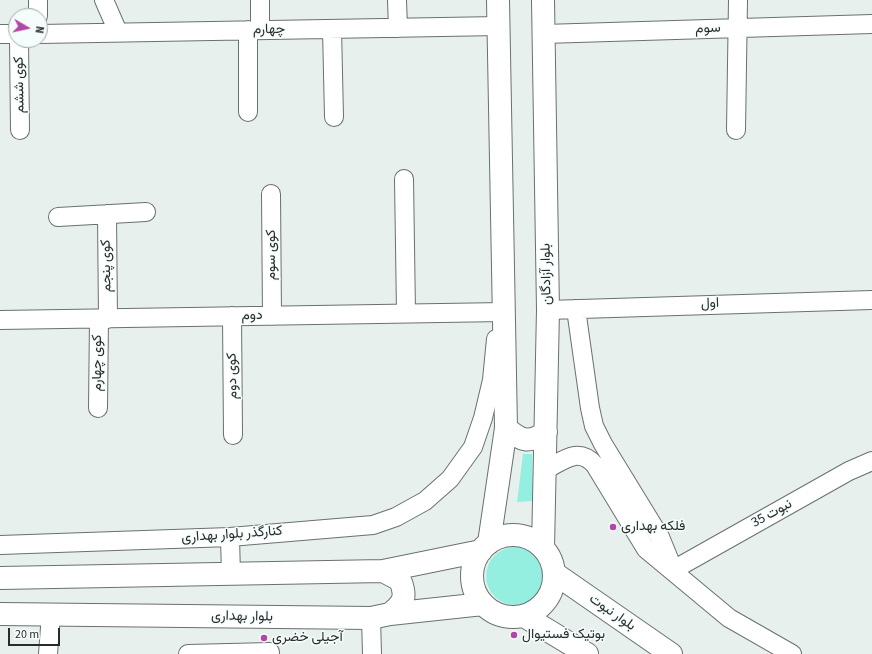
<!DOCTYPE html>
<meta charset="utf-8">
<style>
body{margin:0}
#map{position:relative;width:872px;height:654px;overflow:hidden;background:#e8f0ee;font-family:"Source Sans 3",sans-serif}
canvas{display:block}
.north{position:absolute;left:8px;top:8px;width:40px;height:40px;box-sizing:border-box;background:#f5fdfc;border:1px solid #a3a9a8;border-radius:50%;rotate:99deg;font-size:11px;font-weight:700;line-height:16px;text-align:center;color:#292c2b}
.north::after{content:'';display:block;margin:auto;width:14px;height:18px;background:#b246a6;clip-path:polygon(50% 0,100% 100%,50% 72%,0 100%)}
.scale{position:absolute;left:8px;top:628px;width:52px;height:18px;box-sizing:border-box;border:2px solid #292c2b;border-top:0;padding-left:5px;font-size:12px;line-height:14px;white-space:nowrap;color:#292c2b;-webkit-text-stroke:3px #f5fdfc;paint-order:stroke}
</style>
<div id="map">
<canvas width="872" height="654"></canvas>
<div class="north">N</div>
<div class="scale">20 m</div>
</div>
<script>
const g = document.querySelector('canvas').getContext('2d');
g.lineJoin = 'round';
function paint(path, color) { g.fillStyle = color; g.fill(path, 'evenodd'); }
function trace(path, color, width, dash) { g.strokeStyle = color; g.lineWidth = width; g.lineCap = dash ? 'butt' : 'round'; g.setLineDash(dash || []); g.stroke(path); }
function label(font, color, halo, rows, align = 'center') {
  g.font = font + ' "Source Sans 3",Vazirmatn,sans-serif'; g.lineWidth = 3; g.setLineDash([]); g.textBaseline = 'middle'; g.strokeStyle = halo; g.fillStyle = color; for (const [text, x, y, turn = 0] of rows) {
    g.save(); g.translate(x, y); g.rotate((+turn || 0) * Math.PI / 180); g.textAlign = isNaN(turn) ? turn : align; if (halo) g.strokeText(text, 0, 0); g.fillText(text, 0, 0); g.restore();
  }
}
paint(new Path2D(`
 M523 454H532L533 501 517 502Z
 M486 576a29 29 0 1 1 58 0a29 29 0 1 1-58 0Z`), '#95efe0');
const minor = new Path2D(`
 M38 0V16
 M104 0 118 32
 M260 0V30
 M397 0 398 28
 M332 29 334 117
 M248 30V112
 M0 34H16
 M40 34 499 26
 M544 34 872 24
 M19 40 20 130
 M736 130 738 0
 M404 179 406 313
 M271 194 272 316
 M107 214 108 319
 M58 217 146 212
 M576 309 590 408 594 426 603 444 660 537 673 569
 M548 310 872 300
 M232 316 233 435
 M0 320 504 312
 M98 408 99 319
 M545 470C563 461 578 446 595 465L646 549 729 618 792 654
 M230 537 231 575
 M0 545 230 537 373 525 396 517 425 501 450 479 473 447 483 418 492 380 496 339
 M673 570 849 471 872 461
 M371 618 372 654
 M48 654 51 614
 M188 654 270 652`);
const major = new Path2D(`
 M506 428C521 441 529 444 546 432
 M472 576a41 41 0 1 1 82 0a41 41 0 1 1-82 0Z
 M489 543 506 428 498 0
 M543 548 548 310 543 0
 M383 571 400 580C407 597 404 603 390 614
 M554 573 671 654
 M0 578 383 571 481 551
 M0 614 371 618 390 614 483 604
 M524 616 587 654`);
trace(minor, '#69716f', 20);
trace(major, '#69716f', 24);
trace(minor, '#fff', 18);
trace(major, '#fff', 22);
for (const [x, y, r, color] of [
 [613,527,4,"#b246a6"],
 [514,635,4,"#b246a6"],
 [264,638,4,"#b246a6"]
]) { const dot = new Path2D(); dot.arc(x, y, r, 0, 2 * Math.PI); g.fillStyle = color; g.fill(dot); trace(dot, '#f5fdfc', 1.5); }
label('14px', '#292c2b', '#f5fdfc', [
 ["سوم",708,29,-2],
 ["چهارم",269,30,-1],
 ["کوی ششم",20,85,-91],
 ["کوی سوم",272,255,-90],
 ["کوی پنجم",107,266,-91],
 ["بلوار آزادگان",547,274,-91],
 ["اول",710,304,-2],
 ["دوم",252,316,-1],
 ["کوی چهارم",98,363,-90],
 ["کوی دوم",233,376,-91],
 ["نبوت 35",772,514,-29],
 ["کنارگذر بلوار بهداری",232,535,-4],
 ["بلوار نبوت",612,613,35],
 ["بلوار بهداری",242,617,1]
]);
label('14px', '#292c2b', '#f5fdfc', [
 ["فلکه بهداری",621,527],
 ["بوتیک فستیوال",522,635],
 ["آجیلی خضری",272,638]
], 'left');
</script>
